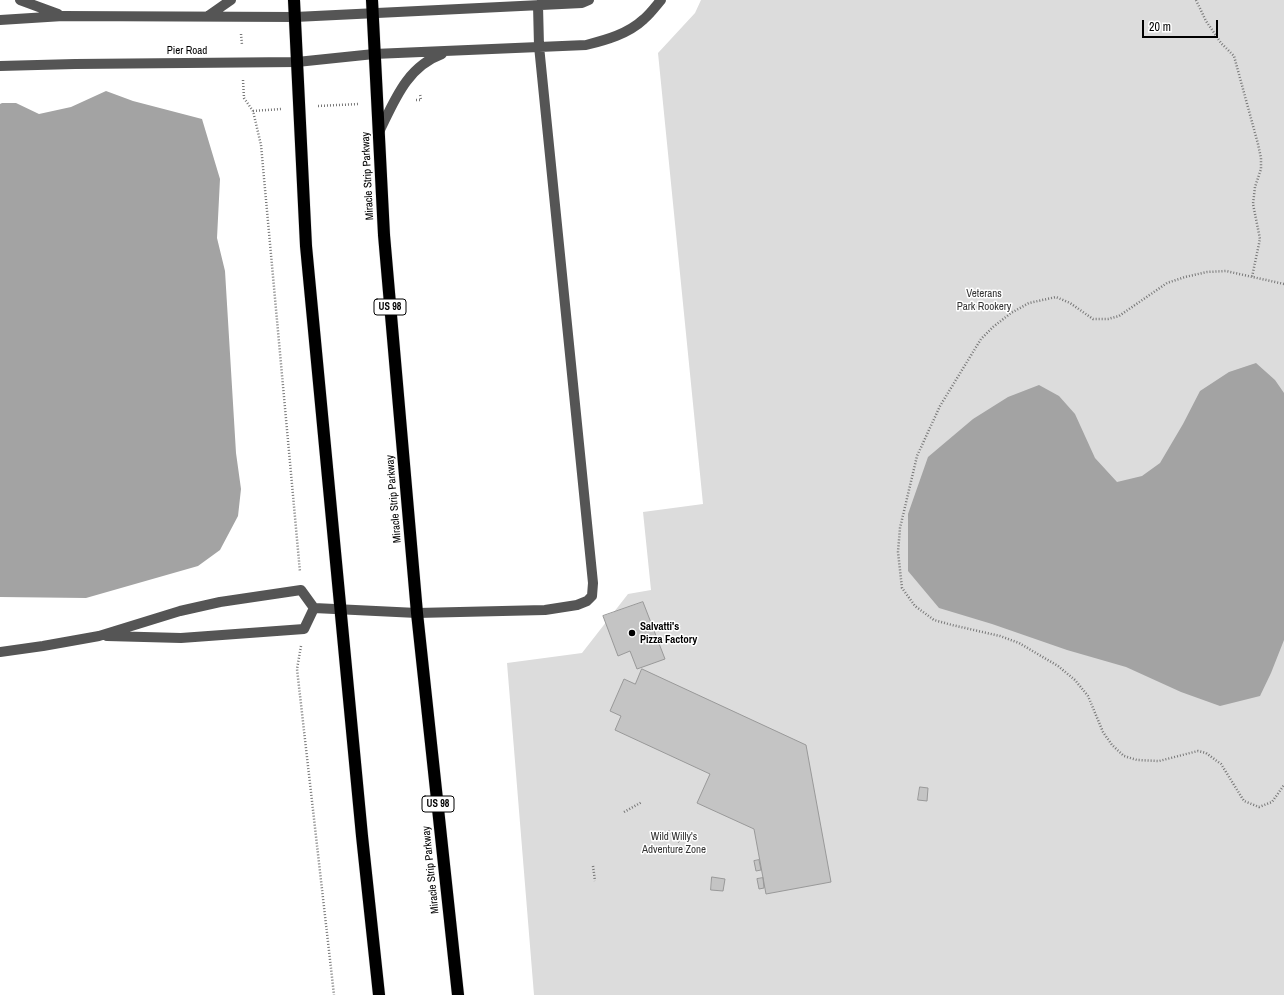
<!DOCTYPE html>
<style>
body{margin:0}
#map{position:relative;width:1284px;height:995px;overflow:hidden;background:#fff;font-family:"Archivo Narrow",sans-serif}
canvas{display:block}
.scale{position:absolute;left:1142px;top:20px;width:76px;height:18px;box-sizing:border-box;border:2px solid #000;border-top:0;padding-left:5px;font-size:12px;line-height:14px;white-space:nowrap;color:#000;-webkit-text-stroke:3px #fff;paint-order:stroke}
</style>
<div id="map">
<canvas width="1284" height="995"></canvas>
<div class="scale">20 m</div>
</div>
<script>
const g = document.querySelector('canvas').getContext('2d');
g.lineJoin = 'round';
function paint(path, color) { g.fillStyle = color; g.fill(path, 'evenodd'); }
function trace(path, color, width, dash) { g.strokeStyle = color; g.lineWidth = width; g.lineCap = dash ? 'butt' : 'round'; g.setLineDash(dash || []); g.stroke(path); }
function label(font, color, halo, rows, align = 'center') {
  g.font = font + ' "Archivo Narrow",sans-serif'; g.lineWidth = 3; g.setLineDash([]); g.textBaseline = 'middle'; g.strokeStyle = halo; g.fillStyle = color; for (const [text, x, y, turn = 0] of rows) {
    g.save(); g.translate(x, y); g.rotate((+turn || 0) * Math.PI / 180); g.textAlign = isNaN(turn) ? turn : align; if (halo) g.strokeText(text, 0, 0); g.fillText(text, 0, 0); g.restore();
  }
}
paint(new Path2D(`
 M701 0H1284V995H534L507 663 582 653 628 594 651 590 643 512 703 504 658 53 695 13Z`), '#dcdcdc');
paint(new Path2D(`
 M106 91 133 101 202 119 220 179 217 238 225 271 236 453 241 489 238 516 220 550 198 566 86 598 0 597V104L2 103H16L39 114 71 107Z
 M1256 363 1275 380 1284 393V640L1271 673 1260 696 1220 706 1181 692 1126 667 1067 650 992 624 939 608 908 571V514L928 457 973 419 1008 397 1039 385 1059 396 1075 414 1095 458 1117 482 1142 476 1160 463 1183 424 1200 391 1229 372Z`), '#a3a3a3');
const building = new Path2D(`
 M643 602 665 659 637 669 630 651 618 656 603 616Z
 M642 669 806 745 831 882 766 894 754 829 697 803 710 774 615 730 621 716 610 711 624 679 635 684Z
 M920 787 928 788 927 801 918 800Z
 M759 860 761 870 756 871 754 861Z
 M712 877 725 879 723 891 711 890Z
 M763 878 764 888 759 889 757 879Z`);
paint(building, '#c4c4c4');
trace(building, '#999', 1);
const highway = new Path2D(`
 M294 0 306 246 362 836 379 995
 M372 0 384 235 417 613 458 995`);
trace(highway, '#dbdbdb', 13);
trace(new Path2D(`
 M1196 0 1206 21 1221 43 1234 56 1258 144 1261 158V169L1255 187 1253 204 1260 239 1252 277
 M241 34 242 45
 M243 80 244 98 253 111 261 145 300 572
 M416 100H421L420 94
 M318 106 359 104
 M253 111 281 109
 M1284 284 1226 271 1207 272 1185 277 1167 283 1119 316 1108 319H1093L1070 303 1056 297 1029 303 1011 313 993 327 981 339 940 406 917 456 900 528 898 552 902 588 915 606 934 620 952 625 1000 636 1019 643 1058 666 1075 680 1088 696 1103 732 1112 745 1124 756 1137 760 1159 761 1198 751 1206 753 1221 764 1244 801 1259 807 1272 802 1284 785
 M301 646 297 669 334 995
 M624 812 642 802
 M668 831 679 842
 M593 866 595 881`), '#777', 2.5, [1, 2]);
trace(new Path2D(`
 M20 0 58 14
 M208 16 231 0
 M0 20 63 16 295 17 582 3 589 0
 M0 66 75 64 297 62 374 54 586 45C606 40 628 34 644 19 650 14 656 6 661 0
 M378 134C394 102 406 67 442 54
 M314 608 417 613 545 610 577 605 587 601 592 596 593 583 539 46 538 5
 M107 636 181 638 304 629 314 608
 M0 652 43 646 99 636 180 611 220 602 301 590 314 608`), '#555', 10);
trace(highway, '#000', 12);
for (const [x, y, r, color] of [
 [632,633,4,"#000"]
]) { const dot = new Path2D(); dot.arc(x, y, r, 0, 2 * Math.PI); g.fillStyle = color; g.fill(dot); trace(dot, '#fff', 1.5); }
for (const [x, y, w] of [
 [390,307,32],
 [438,804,32]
]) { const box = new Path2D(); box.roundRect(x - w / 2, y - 8, w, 16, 3); g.fillStyle = '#fff'; g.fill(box); trace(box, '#000', 1); }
label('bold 10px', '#000', null, [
 ["US 98",390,307],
 ["US 98",438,804]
]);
label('11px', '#000', '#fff', [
 ["Pier Road",187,51],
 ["Miracle Strip Parkway",368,176,-93],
 ["Miracle Strip Parkway",394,499,-95],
 ["Miracle Strip Parkway",431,870,-96]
]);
label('11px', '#333', '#fff', [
 ["Veterans",984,294],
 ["Park Rookery",984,307],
 ["Wild Willy's",674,837],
 ["Adventure Zone",674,850]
]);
label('bold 11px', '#000', '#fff', [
 ["Salvatti's",640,627],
 ["Pizza Factory",640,640]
], 'left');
</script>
